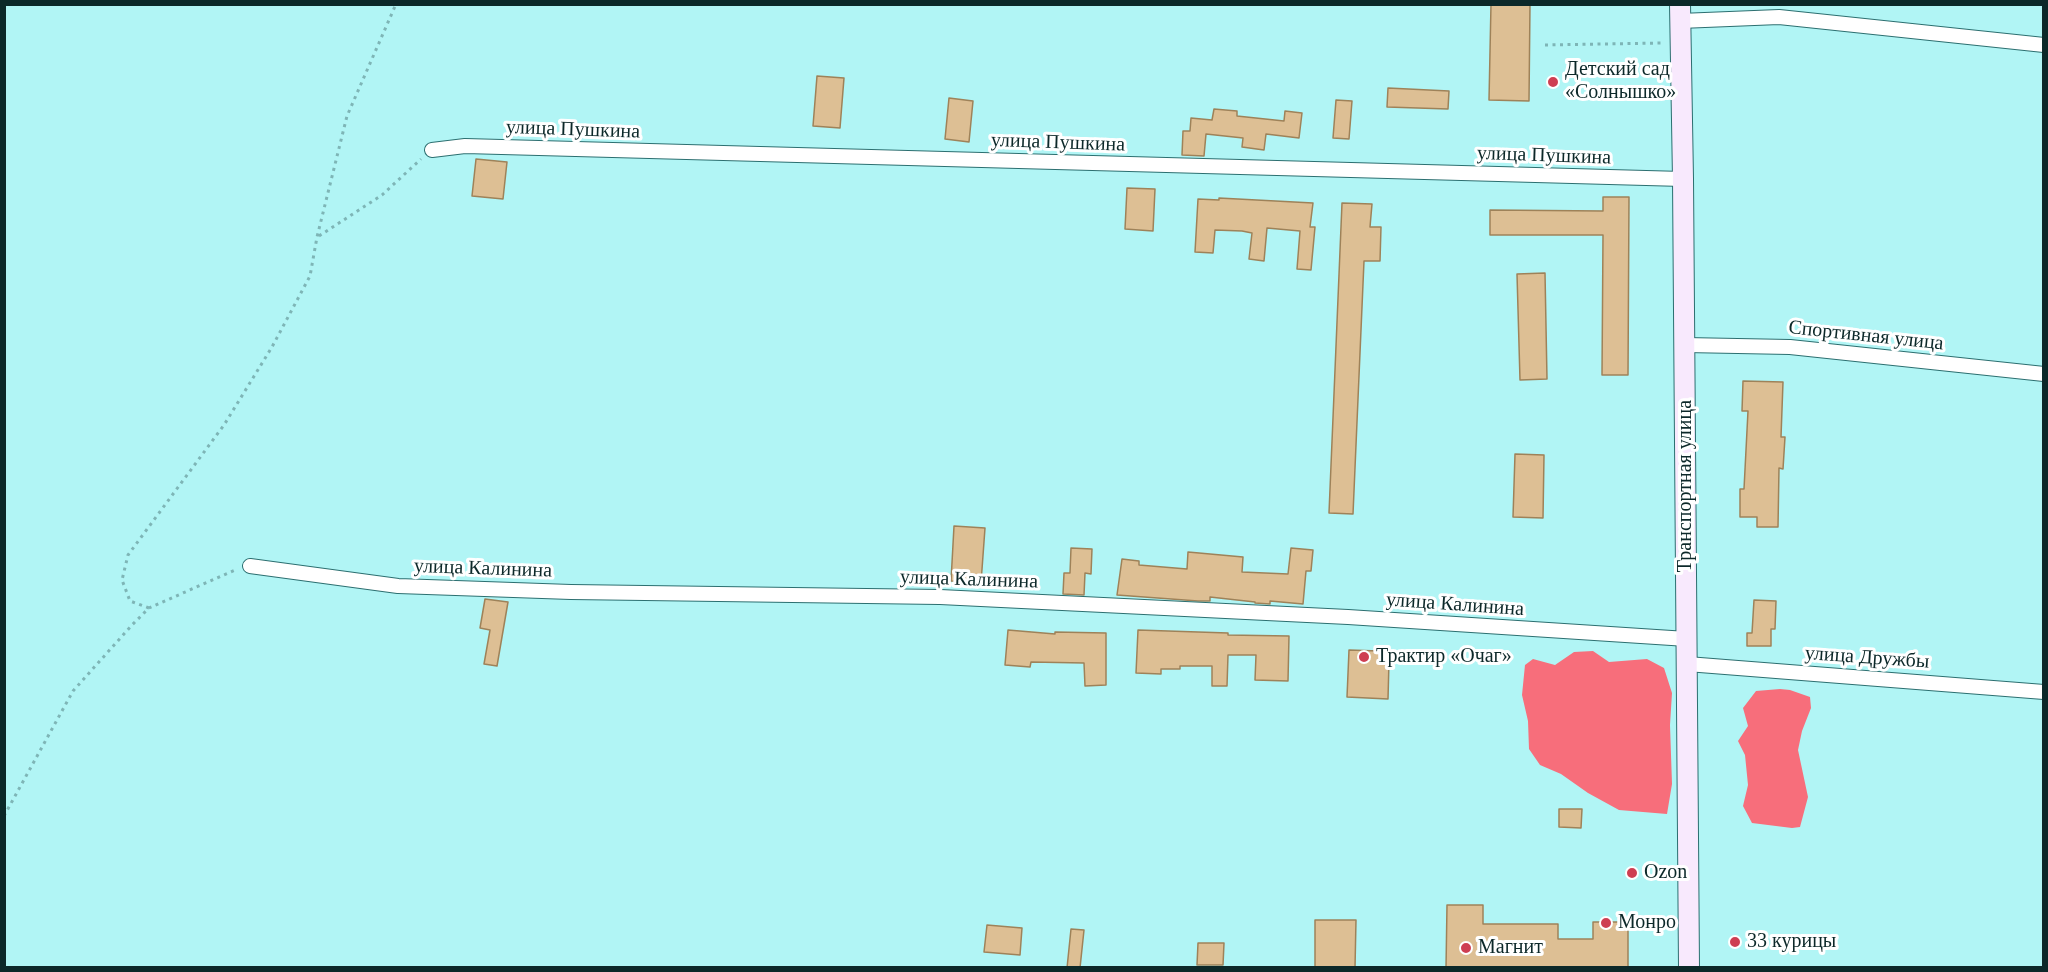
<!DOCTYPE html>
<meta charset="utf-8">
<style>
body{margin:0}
#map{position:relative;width:2048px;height:972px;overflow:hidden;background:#b1f5f5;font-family:"Times New Roman",serif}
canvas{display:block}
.frame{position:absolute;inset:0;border:6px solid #0c2829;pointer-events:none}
</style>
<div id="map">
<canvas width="2048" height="972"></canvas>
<div class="frame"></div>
</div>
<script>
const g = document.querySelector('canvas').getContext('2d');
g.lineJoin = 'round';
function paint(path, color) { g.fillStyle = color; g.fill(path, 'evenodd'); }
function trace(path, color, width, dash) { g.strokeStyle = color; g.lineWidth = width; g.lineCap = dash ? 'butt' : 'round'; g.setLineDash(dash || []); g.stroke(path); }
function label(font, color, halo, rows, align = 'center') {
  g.font = font + ' "Times New Roman",serif'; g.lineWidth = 6; g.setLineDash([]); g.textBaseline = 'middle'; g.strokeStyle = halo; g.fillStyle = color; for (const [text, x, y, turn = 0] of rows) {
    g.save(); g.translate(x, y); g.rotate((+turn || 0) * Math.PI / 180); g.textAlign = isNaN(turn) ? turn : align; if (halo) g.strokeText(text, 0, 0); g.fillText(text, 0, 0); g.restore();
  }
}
paint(new Path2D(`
 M1593 651 1609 662 1647 659 1664 668 1672 693 1670 725 1672 784 1667 814 1619 810 1588 793 1561 774 1540 765 1529 749 1528 721 1522 695 1525 665 1533 659 1555 665 1574 652Z
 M1780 689 1790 690 1810 697 1811 708 1802 731 1798 750 1808 797 1800 827 1792 828 1752 823 1743 806 1748 785 1745 755 1738 741 1748 726 1743 708 1756 691Z`), '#f76e7b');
const building = new Path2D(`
 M1491 4H1530L1529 101 1489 100Z
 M817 76 844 78 840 128 813 126Z
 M1388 88 1449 91 1448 109 1387 107Z
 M949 98 973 101 969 142 945 139Z
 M1336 100 1352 101 1349 139 1333 138Z
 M1214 109 1237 111V116L1284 121 1285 111 1302 113 1299 138 1266 134 1264 150 1242 147 1243 138 1206 134 1204 156 1182 155 1183 131H1190L1191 118 1212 120Z
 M476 159 507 162 503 199 472 196Z
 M1127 188 1155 189 1153 231 1125 229Z
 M1603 197H1629L1628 375H1602L1603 235H1490V210L1603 211Z
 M1219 198 1313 203 1310 227H1315L1311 270 1297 269 1300 231 1267 228 1264 261 1249 259 1252 233 1242 231 1215 230 1213 253 1195 252 1198 199 1219 200Z
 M1342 203 1372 204 1370 227H1381L1380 261H1364L1353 514 1329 513Z
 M1545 273 1547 379 1520 380 1517 274Z
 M1743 381 1783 382 1781 437H1785L1783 469 1779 468 1778 527H1757V517H1740V489H1744L1748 411H1742Z
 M1515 454 1544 455 1543 518 1513 517Z
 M954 526 985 528 981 583 951 581Z
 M1071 548 1092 549 1091 574 1085 573 1084 595 1063 594 1064 573H1070Z
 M1291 548 1313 550 1311 571H1306L1303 604 1270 601V604L1255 603V602L1210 597V601H1198L1117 595 1122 559 1139 561V565L1187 569 1188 552 1243 557 1242 572 1288 574Z
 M485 599 508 602 497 666 484 664 490 630 480 628Z
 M1754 600 1776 601 1775 629H1771V646H1747V633H1752Z
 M1008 630 1055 634V632L1106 633V685L1085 686 1084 663 1031 662 1030 667 1005 665Z
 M1138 630 1228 633V635L1289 636 1288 681 1255 680 1256 655H1228L1227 686H1212V666H1180V669H1161V674L1136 673Z
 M1349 650 1379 651V661H1389L1388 699 1347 697Z
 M1559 809H1582L1581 828 1559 827Z
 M1447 905H1483V924H1558V939H1593V922H1628V968H1446Z
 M1315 920H1356L1355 968H1315Z
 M987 925 1022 928 1020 955 984 952Z
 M1071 929 1084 930 1080 968H1067Z
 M1198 943H1224L1223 965H1197Z`);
paint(building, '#ddbf94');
trace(building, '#9e8259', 1.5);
const street = new Path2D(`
 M1680 21 1779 17 2044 45
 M432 150 465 146 1683 179
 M1685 345 1790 347 2044 374
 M250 566 398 586 571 592 940 597 1348 617 1687 639
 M1687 664 2044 692`);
const secondary = new Path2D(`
 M1680 4 1683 179 1689 968`);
trace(street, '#2c6f70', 16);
trace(secondary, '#2c6f70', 22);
trace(new Path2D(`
 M1545 45 1664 43
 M319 236 382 195 421 159
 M149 608 130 601 122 580 128 555 224 425 272 347 310 276 317 237 347 116 396 4
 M4 816 73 691 132 625 149 608 235 570`), '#7eb5b6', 3, [3, 4.5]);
trace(street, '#fff', 14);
trace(secondary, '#f8e9fd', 20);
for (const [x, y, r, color] of [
 [1553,82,6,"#ce3e52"],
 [1364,657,6,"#ce3e52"],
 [1632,873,6,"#ce3e52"],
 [1606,923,6,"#ce3e52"],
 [1735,942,6,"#ce3e52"],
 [1466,948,6,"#ce3e52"]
]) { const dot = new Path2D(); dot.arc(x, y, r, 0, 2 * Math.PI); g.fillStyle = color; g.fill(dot); trace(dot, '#fff', 2); }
label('20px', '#0c2829', '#fff', [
 ["Детский сад",1565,70],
 ["«Солнышко»",1565,93],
 ["Трактир «Очаг»",1376,657],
 ["Ozon",1644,873],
 ["Монро",1618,923],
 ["33 курицы",1747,942],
 ["Магнит",1478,948]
], 'left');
label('20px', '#0c2829', '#fff', [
 ["улица Пушкина",573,130,2],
 ["улица Пушкина",1058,143,2],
 ["улица Пушкина",1544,156,2],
 ["Спортивная улица",1866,336,6],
 ["Транспортная улица",1686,486,-90],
 ["улица Калинина",483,569,2],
 ["улица Калинина",969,580,2],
 ["улица Калинина",1455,605,4],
 ["улица Дружбы",1867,658,4]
]);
</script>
